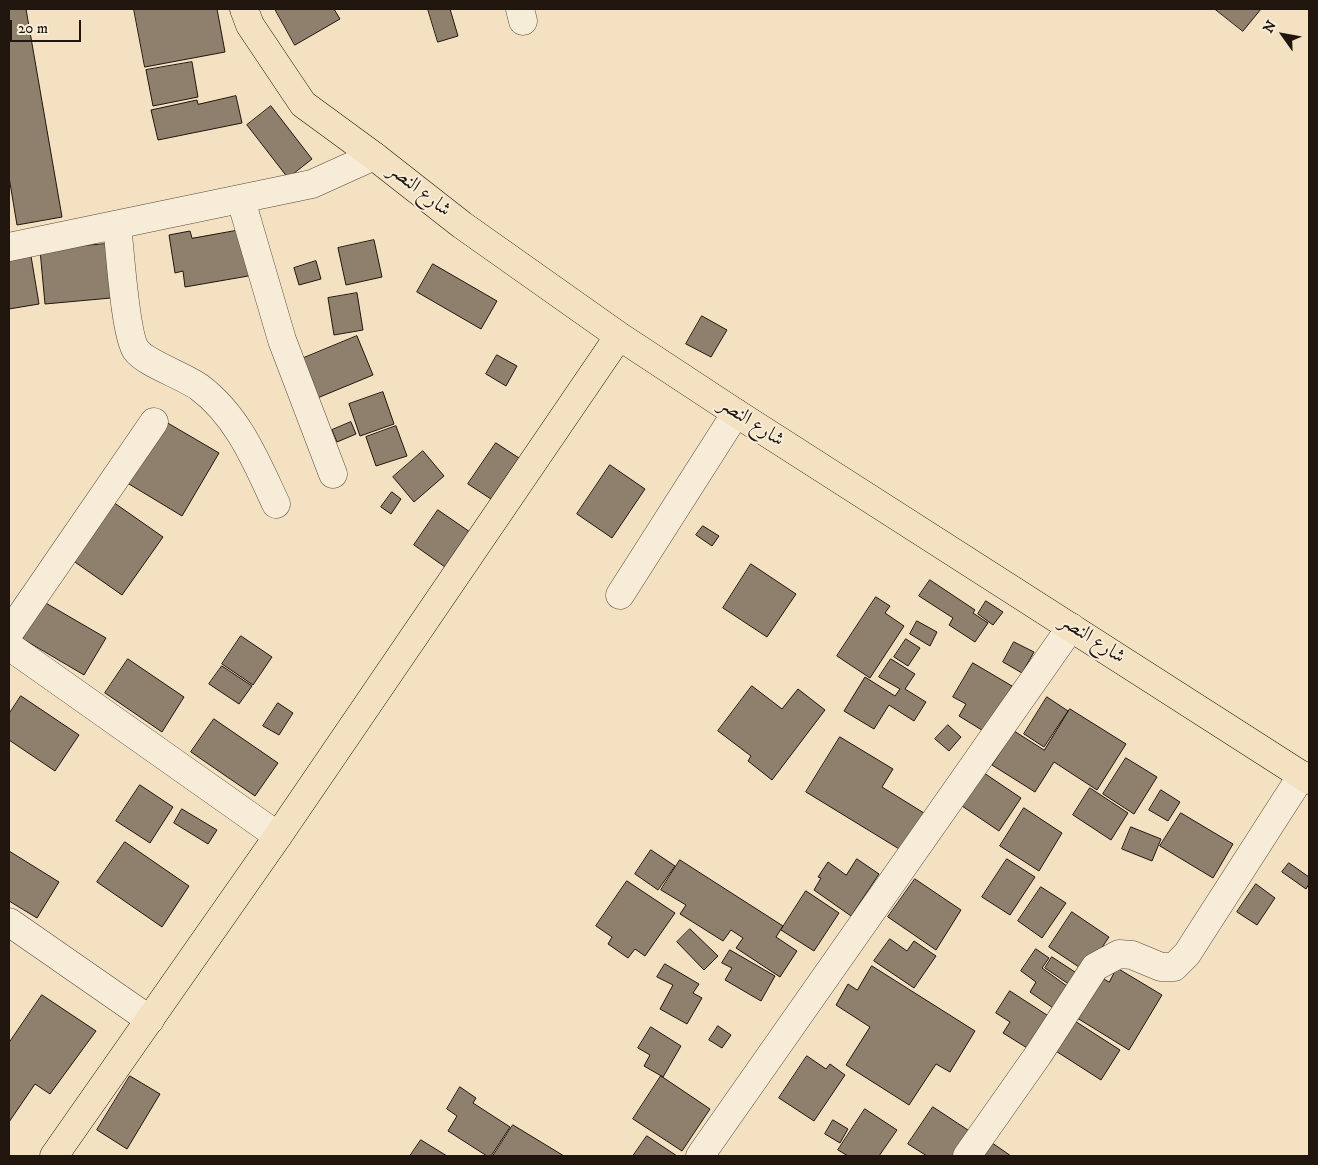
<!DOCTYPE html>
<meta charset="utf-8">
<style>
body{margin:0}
#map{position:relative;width:1318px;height:1165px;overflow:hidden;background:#f3e1c2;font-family:"IM FELL DW Pica",serif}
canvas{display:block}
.frame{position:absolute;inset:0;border:10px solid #20160e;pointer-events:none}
.north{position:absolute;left:1258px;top:10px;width:50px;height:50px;-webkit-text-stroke:4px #f7ecd7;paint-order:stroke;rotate:302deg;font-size:14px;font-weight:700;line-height:20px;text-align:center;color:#20160e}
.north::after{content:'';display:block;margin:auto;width:18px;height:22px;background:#20160e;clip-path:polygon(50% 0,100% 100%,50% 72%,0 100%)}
.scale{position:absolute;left:10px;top:20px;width:71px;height:22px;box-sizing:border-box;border:2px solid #20160e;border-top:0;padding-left:6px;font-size:15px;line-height:18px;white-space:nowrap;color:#20160e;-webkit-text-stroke:4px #f7ecd7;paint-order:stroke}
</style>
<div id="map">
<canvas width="1318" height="1165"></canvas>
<div class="frame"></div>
<div class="north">N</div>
<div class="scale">20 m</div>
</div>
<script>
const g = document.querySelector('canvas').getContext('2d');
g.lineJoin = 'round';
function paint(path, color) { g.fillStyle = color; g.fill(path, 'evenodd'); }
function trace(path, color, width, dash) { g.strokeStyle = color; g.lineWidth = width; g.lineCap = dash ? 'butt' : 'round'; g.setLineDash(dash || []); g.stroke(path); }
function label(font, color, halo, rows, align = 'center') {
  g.font = font + ' "IM FELL DW Pica",Amiri,serif'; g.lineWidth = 4; g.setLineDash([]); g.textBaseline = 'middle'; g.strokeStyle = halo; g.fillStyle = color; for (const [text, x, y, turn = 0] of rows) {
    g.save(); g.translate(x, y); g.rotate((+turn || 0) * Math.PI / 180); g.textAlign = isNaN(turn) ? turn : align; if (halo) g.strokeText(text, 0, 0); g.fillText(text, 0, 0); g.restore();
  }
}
const building = new Path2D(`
 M9 9H26L62 217 17 225 9 177Z
 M134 9H217L225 52 145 67Z
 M275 9H334L340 19 295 45Z
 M428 9H450L458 36 438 42Z
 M1215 9H1261L1243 31Z
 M192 62 198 97 153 106 146 70Z
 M236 96 242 123 158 140 151 110 197 100 198 104Z
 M271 106 312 159 288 178 247 125Z
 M246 229 254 275 185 287 183 271 175 273 169 235 190 231 192 238Z
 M374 240 382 277 346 285 338 248Z
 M106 244 111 298 45 304 40 250Z
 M30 250 39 304 9 309V254Z
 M316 261 321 279 299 285 294 268Z
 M433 264 497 301 481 329 417 292Z
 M357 293 363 330 334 335 328 298Z
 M702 316 727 330 711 357 686 344Z
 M357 336 373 375 315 399 299 360Z
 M497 355 517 366 506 386 486 374Z
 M383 392 394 424 360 436 349 404Z
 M166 422 219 453 182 516 129 484Z
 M351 422 356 434 337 442 332 430Z
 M396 426 407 456 376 466 366 437Z
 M496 443 519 458 491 499 468 484Z
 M423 451 444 476 414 502 393 477Z
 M610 465 645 489 612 538 577 514Z
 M392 492 401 499 391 514 381 507Z
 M113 502 163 537 122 595 72 560Z
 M438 510 470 532 445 567 414 545Z
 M703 526 719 536 712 546 696 535Z
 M751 564 796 594 767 637 723 608Z
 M930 580 975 610 973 613 988 623 975 642 949 625 953 618 919 596Z
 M876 597 890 606 885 613 904 626 870 678 837 656Z
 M986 601 1003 612 993 625 978 614Z
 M44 602 106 638 84 675 23 639Z
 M917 621 937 632 930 646 910 634Z
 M241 636 272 657 253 685 222 664Z
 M906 639 920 648 908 666 894 657Z
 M1014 642 1034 652 1022 673 1003 662Z
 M128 659 184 697 162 732 105 693Z
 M891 659 915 674 905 689 926 702 914 721 889 705 874 729 844 711 865 677 895 696 900 689 879 677Z
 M973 663 1012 686 985 732 959 716 966 704 953 697Z
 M222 666 252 686 239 704 209 684Z
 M752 686 782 709 798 689 825 710 772 780 748 761 751 756 718 731Z
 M21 696 79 735 55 771 9 740V714Z
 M1047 697 1068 711 1044 747 1024 734Z
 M278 703 293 713 279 735 263 726Z
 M1070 709 1126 744 1097 790 1054 762 1035 792 992 765 1014 731 1044 750Z
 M214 719 278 763 255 796 191 752Z
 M948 725 961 737 949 751 935 739Z
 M840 737 893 769 882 787 932 818 909 855 806 792Z
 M1126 758 1157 777 1134 814 1103 794Z
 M984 773 1021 798 999 831 962 806Z
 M140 785 173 807 150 843 116 821Z
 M1090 788 1128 813 1111 840 1073 815Z
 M1161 790 1180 802 1168 821 1149 810Z
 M1024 808 1062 833 1039 871 1000 846Z
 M182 809 217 830 208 844 174 823Z
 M1181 813 1233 844 1213 878 1160 846Z
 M1131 827 1161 839 1152 861 1122 849Z
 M125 842 189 886 162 927 97 882Z
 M651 850 675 866 658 890 635 874Z
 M9 851 59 882 37 918 9 901Z
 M857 859 879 874 851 916 814 890 821 878 818 877 828 862 846 875Z
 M1007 859 1035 877 1010 915 982 897Z
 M680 860 783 926 776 937 797 951 780 977 736 948 743 938 731 930 723 941 680 914 686 905 661 890Z
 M1289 863 1309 877V884L1306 889 1282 872Z
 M915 879 961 910 936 950 888 917Z
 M627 881 675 913 645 956 635 949 628 958 608 944 612 937 596 926Z
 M1256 884 1275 898 1257 925 1237 912Z
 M1041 887 1066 903 1042 938 1018 921Z
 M806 891 839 913 814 951 781 930Z
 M1072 912 1109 937 1082 977 1075 973 1079 967 1049 947Z
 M690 929 718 956 704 970 677 942Z
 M890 939 907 951 914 941 936 956 914 988 874 961Z
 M1036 949 1049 958 1042 968 1071 989 1056 1010 1030 992 1036 982 1021 971Z
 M730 950 775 976 761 1001 725 980 732 968 722 963Z
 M1052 957 1078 974 1070 985 1045 968Z
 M665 964 699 984 693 993 702 998 687 1024 660 1009 673 985 657 977Z
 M872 966 975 1031 950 1072 936 1064 909 1105 846 1065 870 1027 836 1005 848 984 857 990Z
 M1117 968 1162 995 1129 1050 1069 1013 1093 973 1109 982Z
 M1010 991 1053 1019 1032 1051 1003 1033 1010 1022 996 1013Z
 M42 995 96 1031 50 1094 35 1084 9 1122V1043Z
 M1067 1016 1120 1050 1101 1080 1048 1046Z
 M718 1026 731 1035 722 1048 709 1040Z
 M651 1027 681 1046 663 1077 644 1066 650 1055 638 1048Z
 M807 1056 826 1069 830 1064 845 1075 814 1121 779 1098Z
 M130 1076 160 1094 127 1149 97 1130Z
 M661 1076 710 1109 682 1151 633 1119Z
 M460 1087 476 1098 473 1103 510 1127 491 1156H487L448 1131 457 1116 447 1109Z
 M933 1107 974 1134 960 1156H927L908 1144Z
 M865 1109 897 1130 879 1156H848L838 1150Z
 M833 1120 848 1129 840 1143 825 1134Z
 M513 1125 564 1156H493Z
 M647 1136 677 1156H633Z
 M985 1138 1011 1156H973Z
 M421 1140 447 1156H410Z`);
paint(building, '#8e806c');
trace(building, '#20160e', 1);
const minor = new Path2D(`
 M520 9 523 21
 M241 200 282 340 333 474
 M117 225C120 249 125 334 136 350 145 363 184 376 199 387 238 416 256 461 276 504
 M9 247 312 184 374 156
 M620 595 736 413
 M9 633 154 422
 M9 646 278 836
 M9 922 150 1020
 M700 1156 1071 627
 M967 1156 1038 1055 1095 967 1119 954 1132 955 1161 967H1174L1187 954 1302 775`);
const major = new Path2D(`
 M244 9 250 25 303 104 374 156 462 225 619 336 736 413 1309 780
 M54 1156 278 836 619 336`);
trace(minor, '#55493b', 29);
trace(major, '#20160e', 29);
trace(minor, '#f7ecd7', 28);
trace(major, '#f3e1c2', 28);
label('20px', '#20160e', '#f7ecd7', [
 ["شارع النصر",419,191,38],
 ["شارع النصر",751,423,33],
 ["شارع النصر",1092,640,33]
]);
</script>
